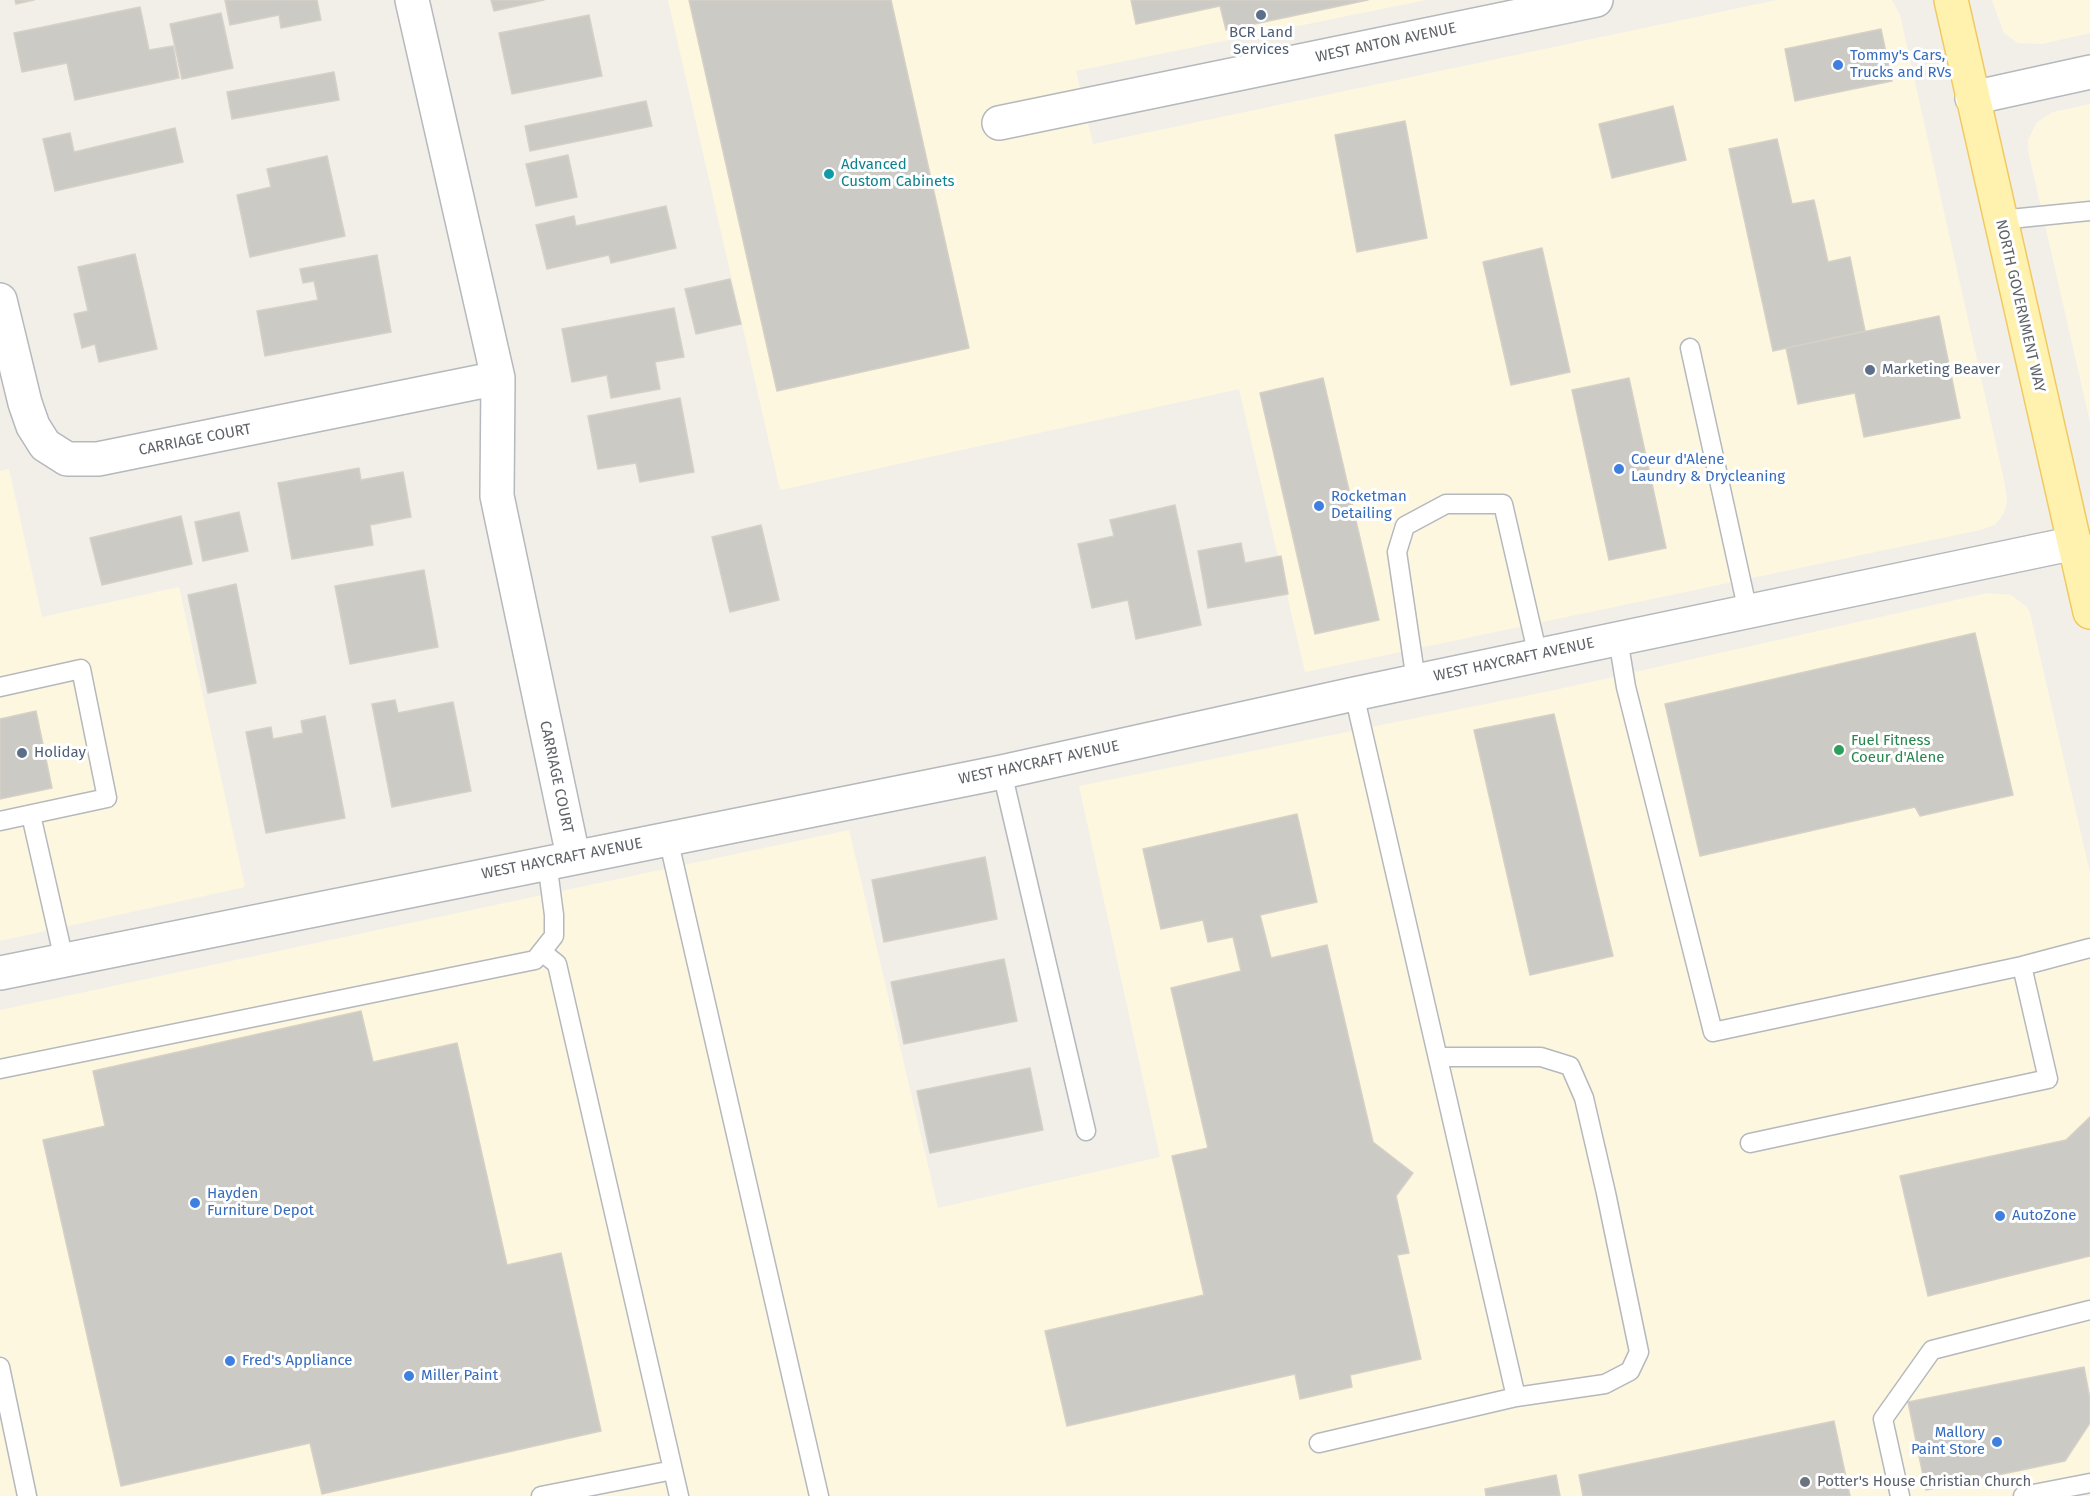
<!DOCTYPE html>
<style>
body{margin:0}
canvas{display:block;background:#f1efe8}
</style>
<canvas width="2090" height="1496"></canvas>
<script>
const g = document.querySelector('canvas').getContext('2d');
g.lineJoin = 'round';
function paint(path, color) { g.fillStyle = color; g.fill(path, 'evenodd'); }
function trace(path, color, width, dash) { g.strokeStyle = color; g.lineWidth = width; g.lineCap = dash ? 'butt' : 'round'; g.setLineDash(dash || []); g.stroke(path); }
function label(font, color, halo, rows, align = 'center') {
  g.font = font + ' "Fira Sans",sans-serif'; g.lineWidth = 6; g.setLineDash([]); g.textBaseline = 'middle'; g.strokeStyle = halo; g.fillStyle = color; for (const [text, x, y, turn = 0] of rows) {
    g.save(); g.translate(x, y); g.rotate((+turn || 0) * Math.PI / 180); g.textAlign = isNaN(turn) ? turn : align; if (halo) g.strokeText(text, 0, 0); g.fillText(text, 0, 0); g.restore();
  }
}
paint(new Path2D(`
 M668 0H1426L1076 71 1093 144 1777 0H1892L1900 15 2005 485 2007 501 2004 513 1995 525 1980 530 1305 672 1239 389 780 490Z
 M1992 0H2090V33L2042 44 2018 43 2004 33Z
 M2090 104V422L2029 155 2028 140 2037 122 2053 112Z
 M9 469 42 617 179 587 245 887 0 941V471Z
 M1987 593 2011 595 2027 607 2030 613 2090 873V1496H0V1010L849 830 938 1208 1160 1157 1079 786 1555 690Z`), '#fef7e0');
const building = new Path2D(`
 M15 0H34L16 4Z
 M225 0H317L321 20 281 28 279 15 230 25Z
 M491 0H544L494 11Z
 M689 0H891L969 348 777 391Z
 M1131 0H1368L1226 30 1220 6 1136 24Z
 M140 7 149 50 173 46 179 78 75 100 67 63 22 72 14 33Z
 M221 13 233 68 182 79 170 24Z
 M589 15 602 76 512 94 499 33Z
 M1881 29 1892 81 1795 101 1785 49Z
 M334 72 339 100 232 119 227 92Z
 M646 101 652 126 530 151 525 126Z
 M1673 106 1686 160 1612 178 1599 124Z
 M1405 121 1427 238 1357 252 1335 135Z
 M175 128 183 162 55 191 43 139 70 133 74 152Z
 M1777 139 1792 204 1814 200 1828 262 1850 257 1865 331 1773 351 1729 149Z
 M568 155 577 197 536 206 526 164Z
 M327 156 345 236 250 257 237 195 271 187 267 169Z
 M666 206 676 248 611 263 609 255 547 269 536 225 574 216 576 226Z
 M1542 248 1570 372 1511 385 1483 262Z
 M135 254 157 349 99 362 95 344 82 348 74 314 88 311 78 267Z
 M377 255 391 332 265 356 257 311 318 300 314 281 303 283 300 269Z
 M730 279 741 324 696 334 685 289Z
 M674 308 684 357 655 362 660 389 611 398 607 375 572 382 562 329Z
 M1939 316 1960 418 1864 437 1855 393 1798 404 1786 348Z
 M1323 378 1379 620 1315 634 1260 393Z
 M1629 378 1666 548 1609 560 1572 390Z
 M680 398 694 472 640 482 636 463 598 469 588 416Z
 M359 468 361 480 403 472 411 517 370 525 373 545 292 559 278 483Z
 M1175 505 1201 625 1136 639 1128 600 1092 608 1078 544 1114 536 1110 520Z
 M239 512 248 551 203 561 195 522Z
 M181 516 192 564 102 585 90 538Z
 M761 525 779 600 730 612 712 537Z
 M1241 543 1245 563 1281 556 1288 594 1208 608 1198 551Z
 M424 570 438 647 350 664 335 586Z
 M236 584 256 683 208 693 188 595Z
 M1975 633 2013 795 1920 816 1915 807 1700 856 1665 704Z
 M395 700 398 713 453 702 471 791 392 807 372 704Z
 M36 711 52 788 0 799V719Z
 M1554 714 1613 956 1530 975 1474 730Z
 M325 716 345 818 266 833 246 732 271 727 273 739 303 733 301 721Z
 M1297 814 1317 902 1260 915 1271 958 1327 945 1373 1142 1413 1173 1396 1196 1409 1253 1397 1255 1421 1359 1350 1375 1352 1387 1300 1399 1295 1374 1067 1426 1045 1331 1204 1295 1172 1156 1208 1148 1171 988 1241 971 1233 937 1208 942 1203 920 1161 929 1143 849Z
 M985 857 997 919 884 942 872 880Z
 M1004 959 1017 1021 904 1044 891 982Z
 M361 1011 373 1062 457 1043 507 1265 561 1253 601 1431 322 1494 310 1443 121 1486 43 1140 105 1126 93 1071Z
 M1030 1068 1043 1130 930 1153 917 1091Z
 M2090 1117V1256L1928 1296 1900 1176 2066 1140Z
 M2084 1367 2090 1399V1423L2065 1461 1926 1490 1908 1402Z
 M1834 1421 1850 1496H1583L1579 1475Z
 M1556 1475 1560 1496H1486L1485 1489Z`);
paint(building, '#cccac5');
trace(building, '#d6d1c6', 1.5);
const lane = new Path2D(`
 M2000 220 2090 211
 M1690 348 1748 612
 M1618 639 1626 687 1713 1032 2022 966 2090 948
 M1416 681 1397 552 1405 526 1446 504H1503L1538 656
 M0 687 81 669 107 798 0 821
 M1002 772 1086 1131
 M31 815 64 960
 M668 838 819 1496
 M542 952 557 964 673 1470
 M1438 1057H1541L1570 1066 1584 1098 1606 1193 1639 1352 1630 1371 1605 1384 1516 1397
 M0 1069 535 960 554 936V915L547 862
 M1750 1143 2048 1079 2022 966
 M0 1367 27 1496
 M1319 1443 1516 1397 1354 694
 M541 1496 673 1470 679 1496
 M1900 1496 1883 1419 1932 1350 2090 1310
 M2023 1496 2090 1483`);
const street = new Path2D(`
 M412 0 498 378 497 496 573 856
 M1972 98 2090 72
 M999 123 1596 0
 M0 300 25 403 33 426 45 445 67 459H98L498 378
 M0 973 1002 772 1354 694 2075 543`);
const primary = new Path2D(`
 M1951 0 2090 612`);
trace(lane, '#b5b8bc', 21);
trace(street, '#b5b8bc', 36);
trace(primary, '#f2c960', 36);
trace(lane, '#fff', 18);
trace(street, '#fff', 33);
trace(primary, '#fff2af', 33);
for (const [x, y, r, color] of [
 [1261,15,6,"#5c6f8a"],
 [1838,65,6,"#3f7fe0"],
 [829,174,6,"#0f9aa8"],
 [1870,370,6,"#5c6f8a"],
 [1619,469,6,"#3f7fe0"],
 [1319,506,6,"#3f7fe0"],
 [1839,750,6,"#2e9e5b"],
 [22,753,6,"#5c6f8a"],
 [195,1203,6,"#3f7fe0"],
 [2000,1216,6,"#3f7fe0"],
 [230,1361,6,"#3f7fe0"],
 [409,1376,6,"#3f7fe0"],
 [1997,1442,6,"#3f7fe0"],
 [1805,1482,6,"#6b7280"]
]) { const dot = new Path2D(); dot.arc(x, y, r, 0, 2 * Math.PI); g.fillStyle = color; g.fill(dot); trace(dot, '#fff', 2); }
label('15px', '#4e5e75', '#fff', [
 ["BCR Land",1261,33,"center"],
 ["Services",1261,50,"center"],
 ["Marketing Beaver",1882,370],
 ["Holiday",34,753]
], 'left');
label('15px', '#5f6368', '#fff', [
 ["WEST ANTON AVENUE",1386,43,-12],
 ["NORTH GOVERNMENT WAY",2020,306,77],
 ["CARRIAGE COURT",195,440,-11],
 ["WEST HAYCRAFT AVENUE",1514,660,-12],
 ["WEST HAYCRAFT AVENUE",1039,763,-12],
 ["CARRIAGE COURT",556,777,78],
 ["WEST HAYCRAFT AVENUE",562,859,-11]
]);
label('15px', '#366cbe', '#fff', [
 ["Tommy's Cars,",1850,56],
 ["Trucks and RVs",1850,73],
 ["Coeur d'Alene",1631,460],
 ["Laundry & Drycleaning",1631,477],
 ["Rocketman",1331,497],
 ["Detailing",1331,514],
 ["Hayden",207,1194],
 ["Furniture Depot",207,1211],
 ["AutoZone",2012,1216],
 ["Fred's Appliance",242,1361],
 ["Miller Paint",421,1376],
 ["Mallory",1985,1433,"right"],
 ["Paint Store",1985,1450,"right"]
], 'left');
label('15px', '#0d838f', '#fff', [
 ["Advanced",841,165],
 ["Custom Cabinets",841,182]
], 'left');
label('15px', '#27864d', '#fff', [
 ["Fuel Fitness",1851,741],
 ["Coeur d'Alene",1851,758]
], 'left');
label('15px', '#5b616d', '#fff', [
 ["Potter's House Christian Church",1817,1482]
], 'left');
</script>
